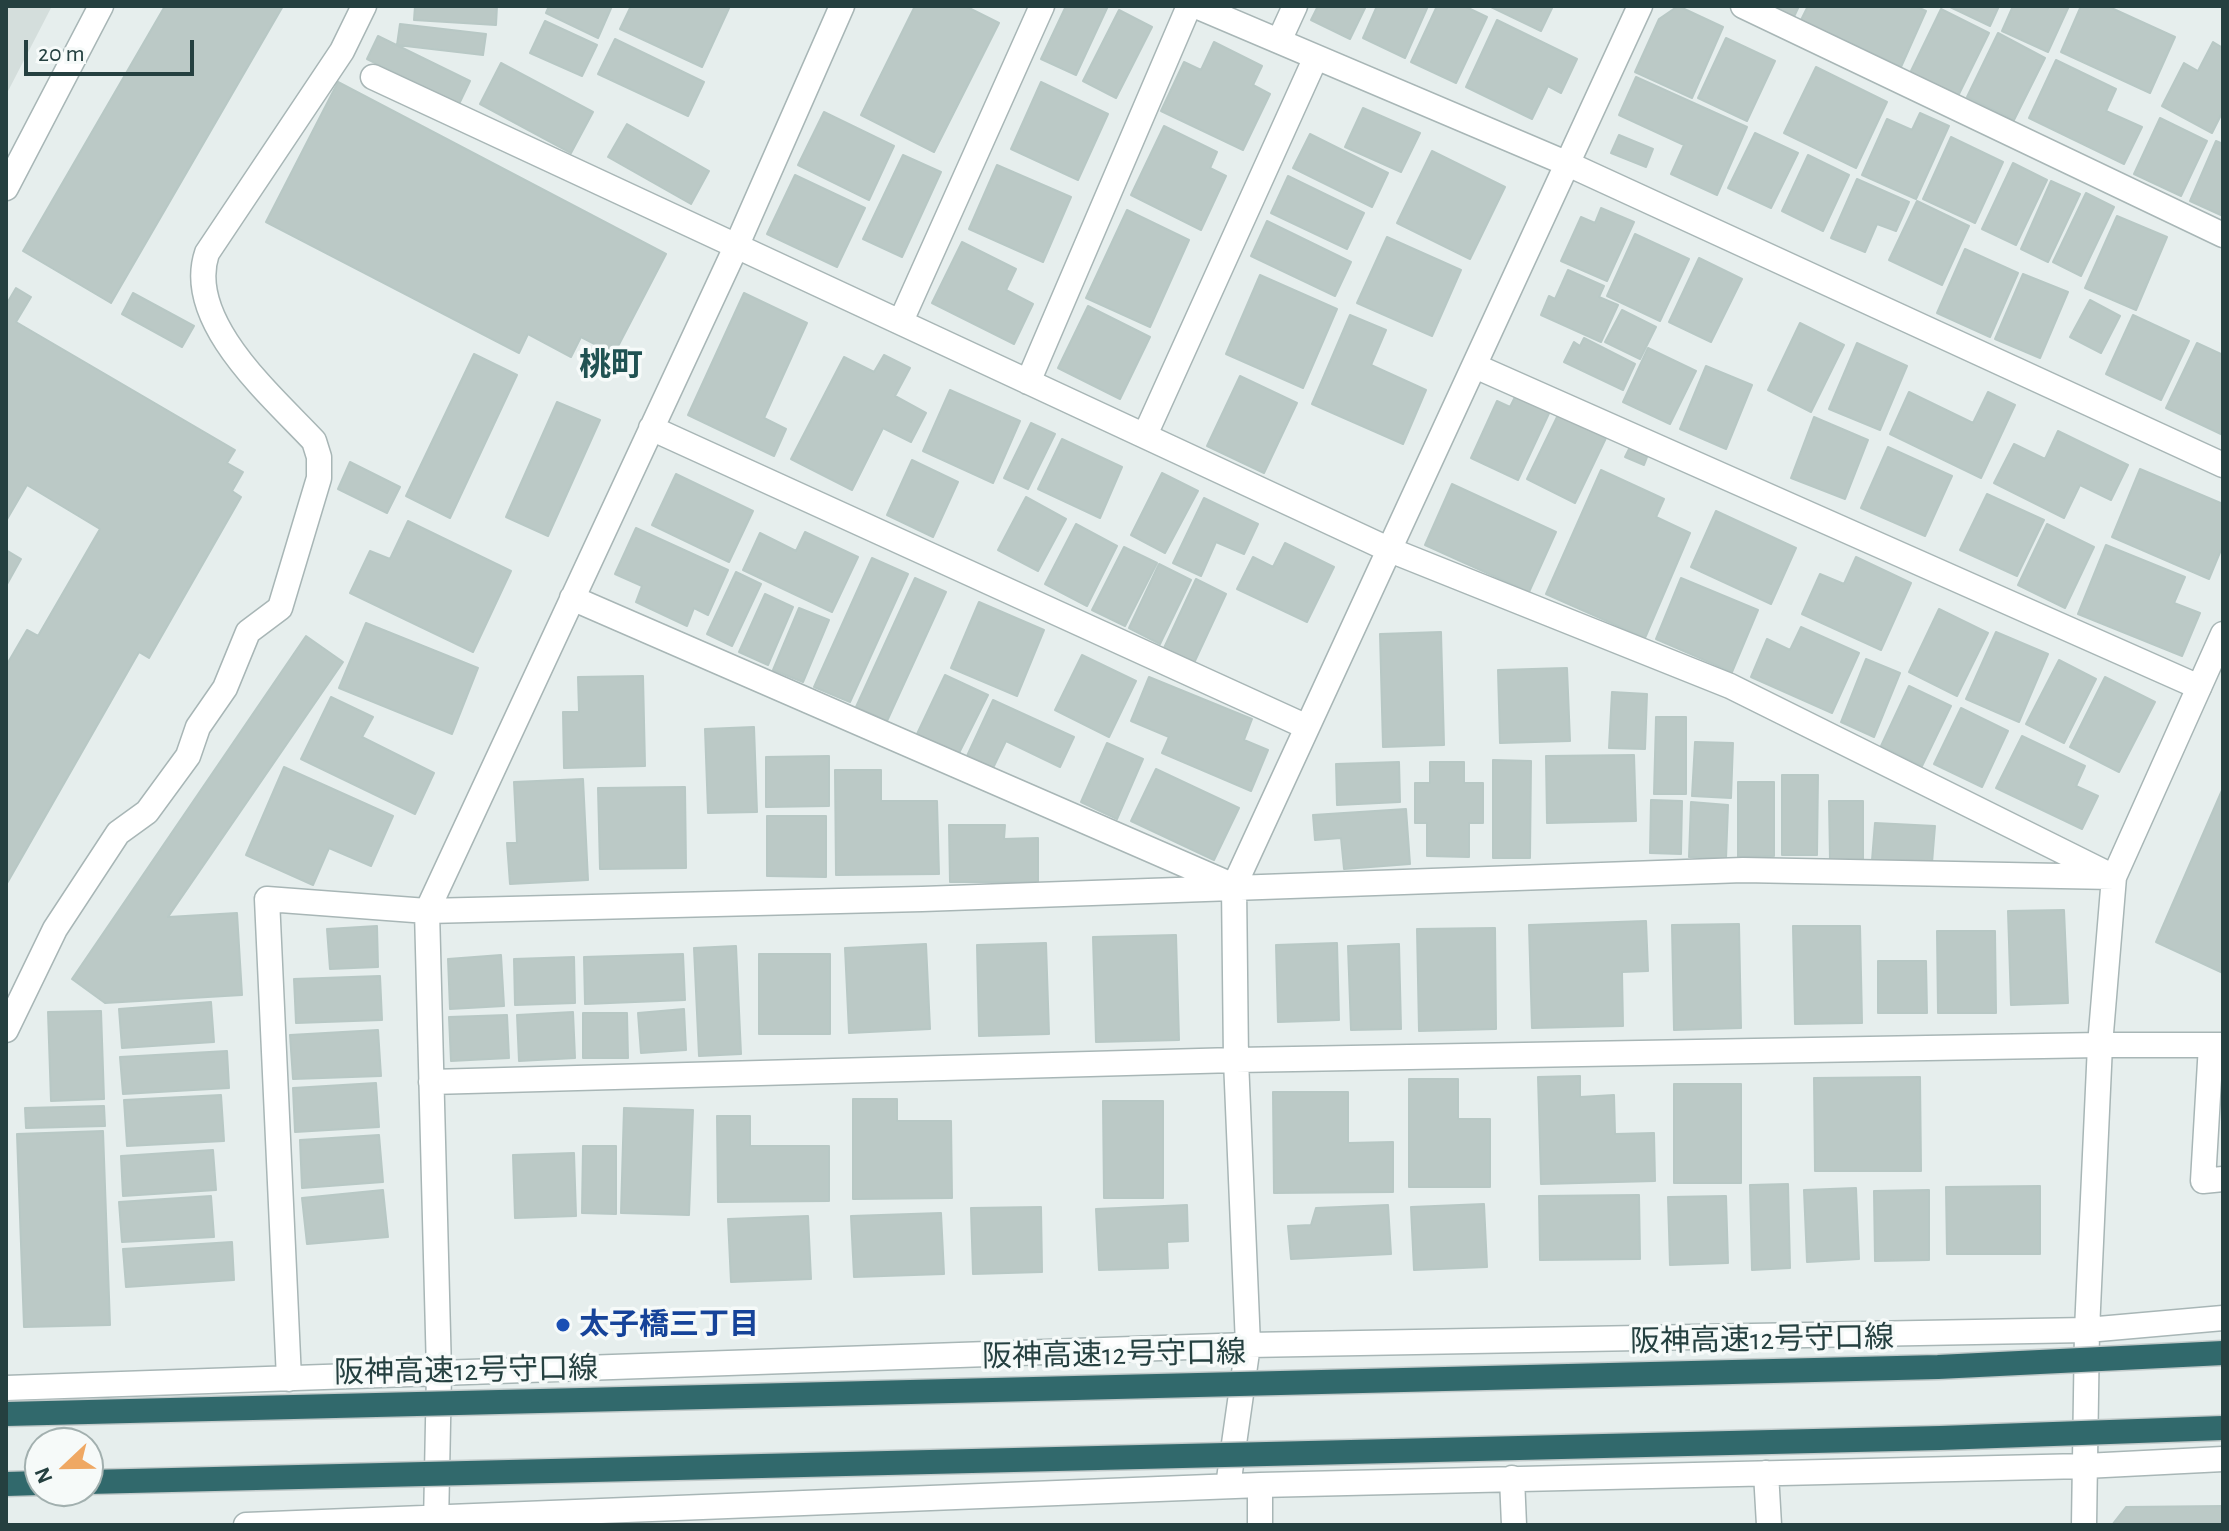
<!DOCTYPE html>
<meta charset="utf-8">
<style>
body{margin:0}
#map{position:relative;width:2229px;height:1531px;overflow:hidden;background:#e6eeed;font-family:"Alegreya Sans",sans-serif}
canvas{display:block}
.frame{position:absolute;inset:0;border:8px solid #254040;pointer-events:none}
.north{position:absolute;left:24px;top:1427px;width:80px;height:80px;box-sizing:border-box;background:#f6faf9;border:2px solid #a2b0af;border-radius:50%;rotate:248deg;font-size:22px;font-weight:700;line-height:32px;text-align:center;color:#254040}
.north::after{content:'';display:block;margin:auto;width:28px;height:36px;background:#efa863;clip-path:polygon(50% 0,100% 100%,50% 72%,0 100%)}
.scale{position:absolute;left:24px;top:40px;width:170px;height:36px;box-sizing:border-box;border:4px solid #254040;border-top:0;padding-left:10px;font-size:24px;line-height:28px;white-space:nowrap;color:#254040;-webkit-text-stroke:6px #f6faf9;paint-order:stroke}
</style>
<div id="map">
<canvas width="2229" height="1531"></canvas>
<div class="frame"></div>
<div class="north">N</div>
<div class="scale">20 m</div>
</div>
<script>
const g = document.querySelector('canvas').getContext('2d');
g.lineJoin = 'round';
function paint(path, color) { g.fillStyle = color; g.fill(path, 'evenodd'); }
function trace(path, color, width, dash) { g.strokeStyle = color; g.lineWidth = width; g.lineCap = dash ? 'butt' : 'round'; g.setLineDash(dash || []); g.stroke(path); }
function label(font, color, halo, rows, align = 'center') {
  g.font = font + ' "Alegreya Sans","Noto Sans JP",sans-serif'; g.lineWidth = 7; g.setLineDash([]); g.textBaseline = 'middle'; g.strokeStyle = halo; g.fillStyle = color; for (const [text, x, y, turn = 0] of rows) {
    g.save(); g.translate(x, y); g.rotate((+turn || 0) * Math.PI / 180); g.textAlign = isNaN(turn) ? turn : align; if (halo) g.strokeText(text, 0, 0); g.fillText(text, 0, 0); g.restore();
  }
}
paint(new Path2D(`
 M6 6H52L6 95Z`), '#d4dedc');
const building = new Path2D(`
 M165 6H283L111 303 23 251Z
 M415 6H497L496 25 414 20Z
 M549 6H612L598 38 546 13Z
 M631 6H730L702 67 620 29Z
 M915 6H965L999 23 934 152 861 115Z
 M1066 6H1108L1076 75 1041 59Z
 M1318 6H1366L1350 39 1311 20Z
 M1377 6H1428L1405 58 1363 38Z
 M1437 6H1464L1487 17 1456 83 1411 62Z
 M1489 6H1553L1541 31Z
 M1678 6 1723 27 1692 98 1635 72 1659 19Z
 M1762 6H1799L1792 21Z
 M1808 6H1915L1926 11 1901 67 1801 20Z
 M1948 6H1999L1990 26Z
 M2013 6H2069L2048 52 2002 31Z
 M2081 6H2107L2175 37 2150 93 2061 52Z
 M1941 9 1989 33 1958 96 1910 73Z
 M1119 10 1152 27 1116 98 1083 81Z
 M1497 20 1577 59 1561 93 1548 86 1532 119 1466 87Z
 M545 21 597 45 582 76 530 53Z
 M400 24 486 34 483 55 397 45Z
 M1998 33 2045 58 2014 120 1967 97Z
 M378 36 470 81 459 104 367 59Z
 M1726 38 1775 61 1747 121 1698 98Z
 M615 39 704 82 688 116 598 74Z
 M1214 42 1262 66 1253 85 1270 94 1243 150 1161 111 1184 62 1201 70Z
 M2213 42 2223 48V111L2212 133 2162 106 2184 63 2198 71Z
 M2056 60 2116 89 2106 111 2142 127 2124 164 2029 118Z
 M501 63 593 112 571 153 480 104Z
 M1816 67 1887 102 1856 168 1784 133Z
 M1636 77 1747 127 1717 195 1671 174 1684 145 1619 115Z
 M338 82 666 254 614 354 581 337 571 357 528 334 519 353 266 222Z
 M1041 82 1108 114 1078 180 1011 149Z
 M1363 108 1420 133 1401 172 1345 147Z
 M824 112 894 146 869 200 798 165Z
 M1920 113 1949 126 1916 199 1862 175 1887 119 1912 130Z
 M2160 118 2207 141 2181 196 2134 174Z
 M627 124 709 171 691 204 608 157Z
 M1164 126 1217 152 1210 168 1226 176 1201 230 1131 195Z
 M1755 133 1798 153 1771 208 1728 188Z
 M1310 134 1388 173 1372 207 1293 168Z
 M1619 135 1653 149 1646 167 1611 153Z
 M1951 137 2003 162 1975 223 1923 199Z
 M2216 141 2223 144V216L2190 201Z
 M1432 151 1505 187 1470 259 1397 223Z
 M903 155 941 172 902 257 863 239Z
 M1808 155 1849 175 1823 231 1782 211Z
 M2013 163 2047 180 2016 245 1982 229Z
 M997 165 1071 197 1043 262 969 229Z
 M795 175 865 208 837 267 767 234Z
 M1288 176 1364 213 1347 249 1271 213Z
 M1857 179 1909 202 1896 231 1877 224 1865 252 1831 238Z
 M2051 181 2080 194 2048 262 2021 249Z
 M2086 193 2114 207 2081 276 2053 262Z
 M1917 201 1969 226 1942 285 1889 260Z
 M1601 208 1634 222 1607 281 1561 261 1581 217 1595 223Z
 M1127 210 1189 240 1150 327 1086 298Z
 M2117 216 2167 237 2136 310 2085 288Z
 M1267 221 1351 262 1335 296 1251 256Z
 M1635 234 1689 259 1660 321 1607 296Z
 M1387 237 1461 270 1432 336 1357 303Z
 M962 242 1016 269 1006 290 1033 304 1014 344 932 303Z
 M1965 249 2018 273 1990 337 1937 313Z
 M1699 258 1742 279 1711 342 1669 322Z
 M1568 270 1604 286 1599 297 1618 305 1601 342 1541 315 1549 296 1555 299Z
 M2023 274 2068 292 2040 358 1995 339Z
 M1260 275 1337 309 1303 388 1226 354Z
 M16 288 31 297 16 322 235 450 227 463 243 472 232 491 241 497 149 658 139 652 6 885V666L27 630 38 636 100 529 27 485 6 521V305Z
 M133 293 194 326 182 347 122 314Z
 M744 293 807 323 764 418 786 429 774 456 688 415Z
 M2090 300 2120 316 2101 353 2070 337Z
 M1088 306 1150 337 1120 399 1058 368Z
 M1622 310 1656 327 1640 359 1605 342Z
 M1350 315 1386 330 1371 365 1426 390 1403 444 1312 404Z
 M2133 315 2189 341 2161 400 2106 374Z
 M1800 323 1844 345 1811 412 1768 390Z
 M1584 338 1635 364 1623 390 1564 362 1574 342 1580 346Z
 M1857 343 1907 366 1880 430 1829 409Z
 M2197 343 2223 355V435L2166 408Z
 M1648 348 1696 371 1670 424 1623 402Z
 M474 354 517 375 450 518 406 496Z
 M884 355 910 368 895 396 926 413 911 442 883 428 852 490 791 459 844 357 874 372Z
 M1706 366 1752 385 1726 449 1680 429Z
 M1240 376 1297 403 1264 473 1207 446Z
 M950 390 1020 421 993 483 923 451Z
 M1909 392 1973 423 1988 392 2015 405 1981 478 1890 434Z
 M1517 393 1551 409 1518 480 1471 458 1497 401 1510 407Z
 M557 402 600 420 548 536 506 517Z
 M1558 415 1606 438 1575 503 1527 479Z
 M1814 417 1868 440 1845 499 1791 478Z
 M1031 423 1055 434 1028 489 1004 478Z
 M2058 431 2128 465 2111 500 2080 485 2064 518 1994 483 2014 444 2045 459Z
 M1062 439 1122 467 1100 518 1038 489Z
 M1631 445 1649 452 1644 465 1625 457Z
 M1888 447 1952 476 1925 536 1861 508Z
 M912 460 958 482 933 537 887 515Z
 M350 462 400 487 387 513 338 489Z
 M2140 469 2223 504V545L2209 579 2112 537Z
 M1601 470 1664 499 1656 517 1690 533 1645 638 1546 594Z
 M1162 473 1198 491 1165 553 1131 535Z
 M676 474 753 511 729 562 652 525Z
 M1452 484 1556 532 1529 592 1425 545Z
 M1987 494 2044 520 2017 576 1960 550Z
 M1026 497 1066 519 1038 571 998 550Z
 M1204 498 1258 524 1244 554 1216 542 1201 576 1173 563Z
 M1716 511 1796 548 1771 604 1691 567Z
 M408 521 511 571 473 652 350 593 370 551 390 559Z
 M1076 524 1117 546 1087 606 1045 584Z
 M2047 524 2094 547 2065 608 2018 585Z
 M636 528 728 570 708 615 694 608 687 626 636 602 642 586 615 574Z
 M805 532 858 557 832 612 743 570 760 533 796 551Z
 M1285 543 1334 567 1307 622 1237 589 1253 557 1273 567Z
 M2106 545 2185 577 2174 603 2200 613 2182 656 2078 614Z
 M1124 547 1157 563 1125 626 1092 610Z
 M6 550 21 559 6 586Z
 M1856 557 1911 583 1881 650 1802 614 1820 574 1844 584Z
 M872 558 908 574 850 702 814 687Z
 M1159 564 1191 580 1160 644 1129 628Z
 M736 572 761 584 732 646 707 634Z
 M915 578 946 592 887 721 856 707Z
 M1681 578 1758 610 1732 672 1656 639Z
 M1196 579 1226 594 1194 663 1164 648Z
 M765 594 793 607 768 665 739 652Z
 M979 602 1044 630 1017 696 951 668Z
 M799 608 829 620 803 682 773 670Z
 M1939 609 1988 633 1957 696 1909 672Z
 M366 623 478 668 452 734 339 688Z
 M1801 627 1859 653 1832 713 1751 677 1767 639 1790 650Z
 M1441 632 1444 745 1383 747 1380 634Z
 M1996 632 2048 654 2019 722 1966 699Z
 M306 636 343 662 168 917 237 913 242 995 105 1003 72 979Z
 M1082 655 1136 681 1109 737 1055 710Z
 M1866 659 1900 673 1874 737 1841 722Z
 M2059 660 2096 679 2064 743 2026 724Z
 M1567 668 1570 741 1500 743 1498 670Z
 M945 675 988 695 958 755 917 734Z
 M643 676 645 766 564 768 563 712H579L578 677Z
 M1149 677 1252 719 1244 740 1268 750 1251 791 1162 753 1169 737 1131 721Z
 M2105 677 2155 702 2119 772 2070 747Z
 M1909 686 1951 706 1922 766 1881 746Z
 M1612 692 1647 694 1645 749 1609 748Z
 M331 697 373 717 362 737 434 773 415 814 301 759Z
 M993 700 1074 737 1060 767 1006 741 993 768 967 756Z
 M1961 708 2008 731 1982 787 1934 764Z
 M1656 717H1686V794H1654Z
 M754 727 757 812 708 813 705 729Z
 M2022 736 2085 766 2076 786 2098 796 2082 829 1996 788Z
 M1695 742 1733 743 1731 798 1692 796Z
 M1107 743 1143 759 1117 819 1081 802Z
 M1634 755 1636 821 1547 823 1546 756Z
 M829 756V806L766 807V757Z
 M1493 760 1531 761 1530 858H1493Z
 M1399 762 1400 802 1337 805 1336 764Z
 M1430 762H1464V783H1483V823H1469V857L1427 856V823H1415V783H1430Z
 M284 767 393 816 371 866 329 848 313 885 246 855Z
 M1156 769 1239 808 1214 860 1131 821Z
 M835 770H881V801H937L939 874 836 875Z
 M1782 775H1818L1817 855H1782Z
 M583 779 588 880 510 884 507 843H517L514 782Z
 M1738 782H1774V856L1738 857Z
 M685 787 686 868 600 869 598 788Z
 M2223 788V973L2156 942Z
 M1651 800 1682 801 1681 854 1650 853Z
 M1829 801H1863V860H1830Z
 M1691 802 1728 805 1726 859 1689 857Z
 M1406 809 1410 864 1344 869 1341 838 1315 840 1313 815Z
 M767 816H826V877L767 876Z
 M1875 823 1935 826 1932 863 1872 860Z
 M949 825H1005L1004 839 1038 838V882H950Z
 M2064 910 2068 1003 2011 1005 2008 911Z
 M1646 921 1648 971 1622 972 1623 1026 1532 1028 1529 925Z
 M1739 924 1741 1028 1674 1030 1672 925Z
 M377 926 378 967 330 969 327 929Z
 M1793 926H1860L1862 1023 1795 1024Z
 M1495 928 1496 1029 1419 1031 1417 929Z
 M1937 931H1995L1996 1013H1938Z
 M1176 935 1179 1040 1096 1042 1093 937Z
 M1046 943 1049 1034 979 1036 977 945Z
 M1337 943 1339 1020 1278 1022 1276 945Z
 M926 944 930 1029 849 1033 845 948Z
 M1399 944 1401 1029 1351 1030 1348 946Z
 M736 946 741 1054 699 1056 694 948Z
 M683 954 685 1000 585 1004 584 957Z
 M759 954H830V1034H759Z
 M501 955 504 1006 450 1009 448 959Z
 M574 957 575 1003 515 1005 514 959Z
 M1878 961H1926L1927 1013H1878Z
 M380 976 382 1020 296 1023 294 979Z
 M211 1002 214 1042 122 1048 119 1009Z
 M684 1009 686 1050 641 1053 638 1013Z
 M101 1011 104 1099 51 1101 48 1012Z
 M573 1012 575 1058 519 1061 517 1015Z
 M583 1013H627L628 1058H583Z
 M507 1015 509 1058 451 1061 449 1017Z
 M378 1030 381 1076 293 1079 290 1035Z
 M227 1051 229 1088 123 1094 120 1057Z
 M1580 1076V1097L1614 1095 1615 1134 1654 1133 1655 1181 1541 1184 1538 1077Z
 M1920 1077 1921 1171H1815L1814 1078Z
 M1409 1079H1458V1119H1490V1187H1409Z
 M376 1083 379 1127 295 1132 293 1088Z
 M1674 1084H1741V1183H1674Z
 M1273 1092H1348V1143L1393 1142V1192L1274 1193Z
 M221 1095 224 1141 127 1146 124 1100Z
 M853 1099H897V1121H951L952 1198 853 1199Z
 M1103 1101H1163V1198H1104Z
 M104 1106 105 1126 26 1128 25 1108Z
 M624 1108 693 1110 689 1215 621 1213Z
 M717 1116H750V1146H829V1201L718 1202Z
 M103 1131 110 1325 24 1327 17 1134Z
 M379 1135 383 1182 302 1188 300 1140Z
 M583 1146H616V1214L582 1213Z
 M213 1150 216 1190 123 1196 121 1156Z
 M574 1153 576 1216 515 1218 513 1155Z
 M1788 1184 1790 1268 1752 1270 1750 1185Z
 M2040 1186V1254H1947L1946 1187Z
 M1856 1188 1859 1259 1807 1262 1804 1190Z
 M383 1190 388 1237 307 1244 302 1198Z
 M1929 1190V1260L1875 1261 1874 1191Z
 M1639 1195 1640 1259 1540 1260 1539 1196Z
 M211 1196 214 1237 122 1242 119 1202Z
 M1726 1196 1728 1263 1670 1265 1668 1197Z
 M1484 1204 1487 1267 1414 1270 1411 1207Z
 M1187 1205 1188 1241 1167 1242 1168 1268 1099 1270 1096 1209Z
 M1388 1205 1391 1254 1291 1259 1288 1226 1311 1225 1316 1208Z
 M1041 1207 1042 1272 973 1274 971 1208Z
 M941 1213 944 1274 854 1277 851 1216Z
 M808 1216 811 1279 731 1282 728 1219Z
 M232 1242 234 1280 126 1287 123 1249Z
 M2223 1506V1525H2112L2126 1507Z`);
paint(building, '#bbc9c6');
trace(building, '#b8c8c5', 2);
const service = new Path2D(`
 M1743 6 2223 235
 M1475 366 2199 687
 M2100 1045H2211
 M2223 1045H2211L2203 1181 2223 1179`);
const pedestrian = new Path2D(`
 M6 1030 55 929 118 833 147 812 188 756 198 727 225 688 248 632 280 608 319 478V457L314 441C272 396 184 321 207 253L342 51 364 6`);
const minor = new Path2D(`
 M1196 6 1568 164 2223 465
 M1279 41 1295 6
 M373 77 1390 550 1730 686 2108 874
 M6 188 101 6
 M901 321 1042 6
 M1028 382 1189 6
 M651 428 1307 727
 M1145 435 1316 57
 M572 598 1227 883
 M431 1082 1236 1060 2100 1045
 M289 1379 267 899 427 911 922 899 1743 870 2114 877
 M6 1388 1248 1345 2087 1330 2223 1318
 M1766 1473 1769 1525
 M1512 1478 1514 1525
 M1260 1485V1525
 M1228 1486 1248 1345 1236 1060 1234 886 1640 6
 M246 1525 1260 1485 2085 1466 2223 1459
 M436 1525 439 1372 427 911 736 247 842 6
 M2084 1525 2087 1330 2100 1045 2114 877 2223 634`);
const motorway = new Path2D(`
 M6 1484 40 1483`);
trace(service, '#a8b6b6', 27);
trace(pedestrian, '#a8b6b6', 27);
trace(minor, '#a8b6b6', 27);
trace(motorway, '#c2caca', 27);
trace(service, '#fff', 24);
trace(pedestrian, '#fff', 24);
trace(minor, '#fff', 24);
trace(motorway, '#31696c', 24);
const motorwayBridge = new Path2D(`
 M6 1414 1938 1367 2223 1353
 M88 1482 1940 1438 2223 1428`);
trace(motorwayBridge, '#c2caca', 27, []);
trace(motorwayBridge, '#31696c', 24);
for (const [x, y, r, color] of [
 [563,1325,8,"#1a4fb4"]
]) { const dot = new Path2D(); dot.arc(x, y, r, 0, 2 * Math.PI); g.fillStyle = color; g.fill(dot); trace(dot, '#f6faf9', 3); }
label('bold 30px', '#164399', '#f6faf9', [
 ["太子橋三丁目",579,1325]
], 'left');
label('30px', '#254040', '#f6faf9', [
 ["阪神高速12号守口線",1762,1340,-1],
 ["阪神高速12号守口線",1114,1355,-1],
 ["阪神高速12号守口線",466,1371,-1]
]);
label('bold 32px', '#205252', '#f6faf9', [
 ["桃町",611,365]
]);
</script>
